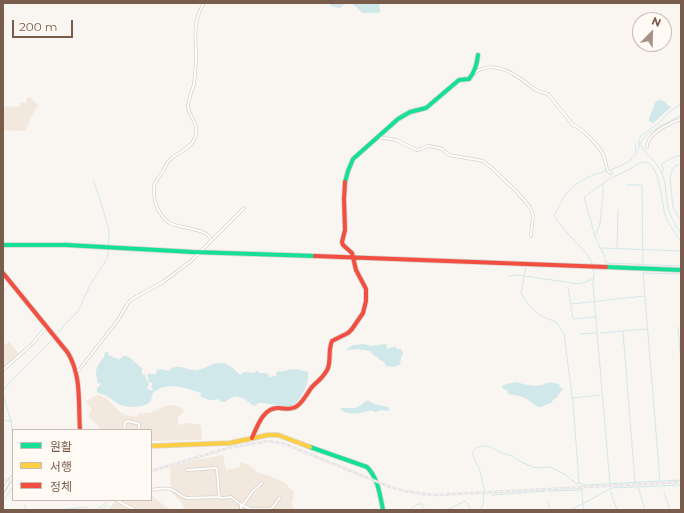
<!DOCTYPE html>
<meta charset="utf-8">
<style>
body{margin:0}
#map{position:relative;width:684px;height:513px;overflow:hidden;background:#f9f5f0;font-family:Montserrat,"Noto Sans KR",sans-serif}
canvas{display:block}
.frame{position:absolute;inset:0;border:4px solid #7a5c4d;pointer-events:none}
.legend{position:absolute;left:12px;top:429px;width:140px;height:72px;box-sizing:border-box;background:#fffaf3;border:1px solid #cabbb1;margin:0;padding:5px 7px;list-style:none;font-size:12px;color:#7a5c4d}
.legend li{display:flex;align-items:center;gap:8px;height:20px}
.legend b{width:20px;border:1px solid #cabbb1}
.north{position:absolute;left:632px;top:12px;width:40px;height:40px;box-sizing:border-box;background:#fffaf3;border:1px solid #cabbb1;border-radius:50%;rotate:23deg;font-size:11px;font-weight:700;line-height:16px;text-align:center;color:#7a5c4d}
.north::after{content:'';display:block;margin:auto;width:14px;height:18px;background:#a69286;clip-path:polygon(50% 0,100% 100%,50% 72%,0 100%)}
.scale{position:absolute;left:12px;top:20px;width:61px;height:18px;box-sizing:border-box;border:2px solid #7a5c4d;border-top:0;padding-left:5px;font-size:12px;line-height:14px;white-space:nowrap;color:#7a5c4d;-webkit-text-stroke:3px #fffaf3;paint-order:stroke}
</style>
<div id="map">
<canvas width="684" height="513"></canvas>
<div class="frame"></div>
<ul class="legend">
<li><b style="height:5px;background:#16e098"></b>원활</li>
<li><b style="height:5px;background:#ffcf43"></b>서행</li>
<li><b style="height:5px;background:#f24e42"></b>정체</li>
</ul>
<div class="north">N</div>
<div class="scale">200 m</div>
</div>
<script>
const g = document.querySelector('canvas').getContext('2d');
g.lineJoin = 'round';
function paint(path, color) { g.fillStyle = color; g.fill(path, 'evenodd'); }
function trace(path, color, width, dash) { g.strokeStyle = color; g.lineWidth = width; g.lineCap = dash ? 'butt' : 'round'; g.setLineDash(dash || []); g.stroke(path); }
paint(new Path2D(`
 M30 97 34 102 39 105 35 110 25 131 3 130V106L19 107 20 103H26L27 99Z
 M9 342 19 354 3 369V345Z
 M98 395 106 398 120 412 123 413V414L137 417 139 413H149L165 406 174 405 183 409V412L178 418V425L189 423 201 425 202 440 151 441V430H100L98 426 88 416 92 409 86 401Z
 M223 455 226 470 239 468 241 462 251 466 258 473H261L275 478 287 484 288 487 293 491 294 495 292 502 293 507 296 510H186L181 502 171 492 170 467 195 460Z
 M151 495 170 510H108L115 501 118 502 120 500H151Z`), '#f2e8de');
paint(new Path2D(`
 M329 3H381L379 7 381 11 377 13H362C358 9 352 1 345 4 343 5 342 7 340 8L331 6Z
 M661 100 663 101V102L664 101 670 107V108L653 123 649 121V119L656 101Z
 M364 344 371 346 385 344 387 345V348L388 349 395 346 397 349H401L403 353 402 356 401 358 400 364C397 367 391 367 386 366L384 362 378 359V357L374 356 370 351 358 349 348 350 346 349 353 345Z
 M105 352H108L109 355 113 357 114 358H117L119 360C121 358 123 356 125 356 131 356 138 366 142 368V374L145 375C146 382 151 381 147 389L151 390 152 391 153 390 151 387 153 383 149 382 147 374H156L157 370 161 369 169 371C176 361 189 372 198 370 206 368 214 362 222 363 230 364 235 370 240 375L244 372 254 373 257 371 260 373H266L268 374 269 377 276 376 277 375 276 374V373C280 370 281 372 285 371 286 371 287 370 288 370 294 368 303 370 308 372 310 383 300 402 291 407L262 403H259L254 406C244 398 236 392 225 402H222L218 399C213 401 204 400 200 395L201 394V393C188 389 171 381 157 390 150 393 153 398 150 402 143 409 122 408 115 402 112 400 109 397 105 395 103 394 100 394 97 392V387H99V385H102L99 383H97C98 379 96 377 96 373 96 368 100 361 104 357Z
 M515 382C521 383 529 386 535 386 547 386 545 379 560 385L559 387 563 389 558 395 557 397 554 399 551 403C548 404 542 407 539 407 534 406 531 401 527 399 522 396 514 395 508 394L507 390 503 389 502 386 507 384Z
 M366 401H369L374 404 388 407H389V411L381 410 375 412 371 410C361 414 349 416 340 409V408H355L360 406Z`), '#d0e8ea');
trace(new Path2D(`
 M676 3 681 4
 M681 104 668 113 659 123 642 135 638 140C642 152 657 161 662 173 667 185 665 199 669 211 672 219 676 226 681 233
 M637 151 642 140 650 132 681 115
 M681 163 674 167 672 171 670 177 673 207 681 222
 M662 173 664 170 661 165 662 164 671 158 681 155
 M627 185H642L643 273 660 481
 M596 234 600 223 603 195V184
 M600 248 681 251
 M617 248 618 211
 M605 257 600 248 595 236 584 197 609 179 630 169 639 163 648 162C661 173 661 199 665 215 668 224 674 231 679 239L681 240
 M605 260 606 263 681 266
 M592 264C589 253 577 244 569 235 566 232 564 228 561 225 558 222 556 219 554 215 558 209 560 204 563 198 568 190 578 182 587 178 601 170 628 169 636 153L635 148 636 146 635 144
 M526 267 521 293 530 307 541 316 556 322 564 334 573 403 579 483 585 485 681 480
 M593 268 594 274 593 285 610 484
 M643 273 681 274
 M508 276 518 275 572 283 580 284 593 279
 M568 287 573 319 596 317
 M571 304 644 296
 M678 327 681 363
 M600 333 622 331
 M580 334 597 333
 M56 335 73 316 78 312 90 285 108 257 109 230 99 196 93 180
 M3 391 11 381 54 338
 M3 395 11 421 13 437
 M573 398 601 395
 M3 420 10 421
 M635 482 623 332V331L646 329
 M581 485C583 493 582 502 584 510
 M638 487 645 510
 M548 491 582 490
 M611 492 617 510
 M664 493 670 510
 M3 495 13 479
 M492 495 545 491
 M3 501 13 486
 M548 501 550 510
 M25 510V505
 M56 510 87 507
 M96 510 106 503V500
 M101 510 108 505
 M410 510 418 504H422L425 510
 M447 510 465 501 468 504 471 510
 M479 510C484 507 484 500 483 495L485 493 480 471 473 456V451L476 448 482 446H488L505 454 513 456 517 460 533 467 540 468 551 467 566 475 571 480H572L577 484 579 483
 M571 510 612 488 681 485`), '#d0e8ea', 1);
const street = new Path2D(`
 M204 3C201 8 198 14 197 20 194 31 196 44 196 56 196 65 195 75 194 84 192 91 188 100 188 107 189 117 198 122 196 133 194 147 182 150 172 158 167 161 166 166 163 171 161 175 157 179 155 183 153 188 154 199 156 204 158 211 164 220 170 223 181 229 208 228 211 240
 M474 73C489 62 507 69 521 79 531 86 535 92 548 94L573 125C583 129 597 144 603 154 605 158 606 165 607 169L608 171 611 173
 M378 137 396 140 417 150 421 149 428 146 435 147 442 149 449 155 478 160 483 161 493 169 517 192 529 206 532 212 533 215 531 236
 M647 147C647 133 669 124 681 119
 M3 370 33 343 47 326
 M77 371 79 370 118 320 128 303 132 299 163 282 191 261 244 208
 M124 430 125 422 128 421 139 424V430
 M151 490C158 489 167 487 173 490 178 493 182 497 187 498L219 497 217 469 216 468 187 470
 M3 491 10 479 13 477
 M219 497 222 498 231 497 240 504 250 509H270L273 507 280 497
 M116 500 135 510
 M241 510V506L246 501 252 492 261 484 262 483`);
const fast = new Path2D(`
 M345 182 348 171 353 159 398 119 410 112 426 108 459 80 469 79C475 72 477 64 478 55
 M3 245H67L193 252 315 256
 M606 267 681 270
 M310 447 367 467C378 478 380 495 383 510`);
const slow = new Path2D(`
 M151 446 230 443 268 435H278L310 447`);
const jam = new Path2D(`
 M315 256 606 267
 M3 273 68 353C82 377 78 403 80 430
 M252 438C257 427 263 407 279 408 285 409 292 410 297 406 304 401 307 393 312 387 318 381 325 376 328 368 331 359 328 350 332 341L348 333 352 329 363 313 366 301V289L356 270 352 253 343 245 342 242 345 230 344 199 345 182`);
trace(street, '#d7d1cb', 3.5);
trace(fast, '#d9d2cb', 5.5);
trace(slow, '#d9d2cb', 5.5);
trace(jam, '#d9d2cb', 5.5);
trace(street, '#fefefd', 2);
trace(fast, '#16e098', 4);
trace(slow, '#ffcf43', 4);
trace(jam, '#f24e42', 4);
const rail = new Path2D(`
 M151 471 228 448 268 441 285 444 390 487C405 492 420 494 436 495L681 482
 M3 479 13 482`);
trace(rail, '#e6e3e7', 2.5);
trace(rail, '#fffaf3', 1, [3]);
</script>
